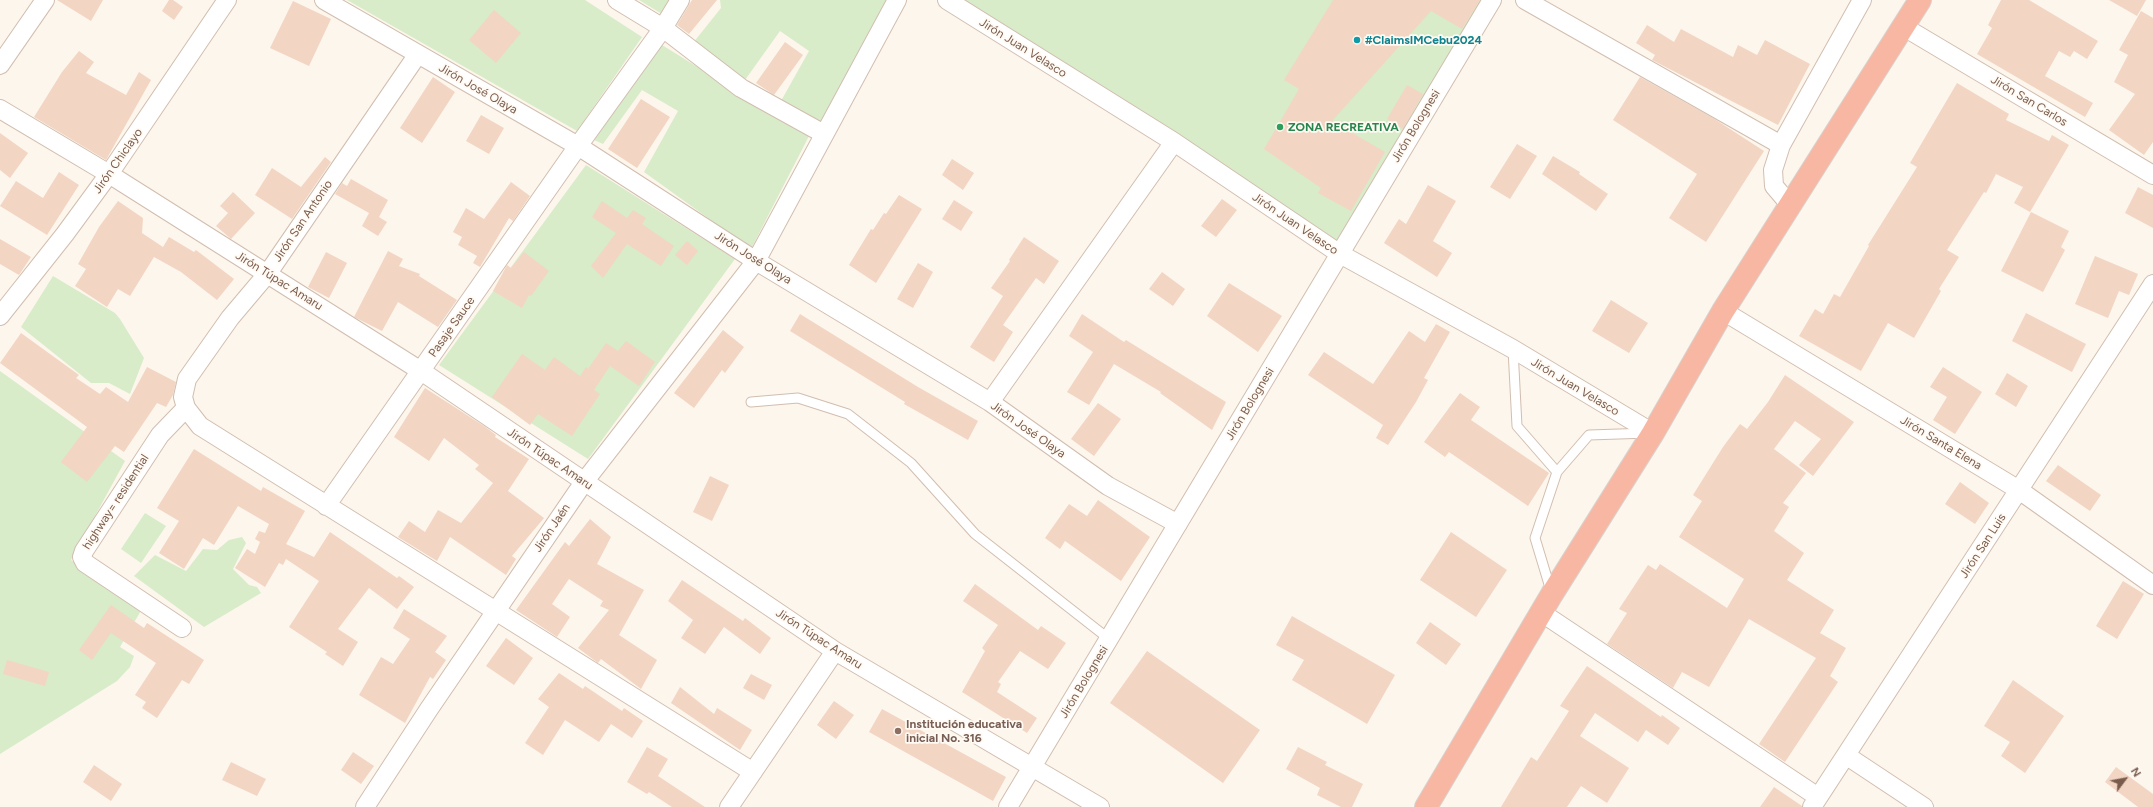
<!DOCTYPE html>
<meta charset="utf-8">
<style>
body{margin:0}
#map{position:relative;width:2153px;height:807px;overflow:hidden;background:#fdf6ec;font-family:Figtree,sans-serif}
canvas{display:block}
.north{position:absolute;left:2105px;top:759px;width:40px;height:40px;-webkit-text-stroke:3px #fffaf3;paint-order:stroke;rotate:58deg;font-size:11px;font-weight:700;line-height:16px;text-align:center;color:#7a5c4d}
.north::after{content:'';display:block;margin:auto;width:14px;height:18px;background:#7a5c4d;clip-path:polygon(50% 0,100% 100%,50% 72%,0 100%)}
</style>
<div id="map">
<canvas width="2153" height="807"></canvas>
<div class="north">N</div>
</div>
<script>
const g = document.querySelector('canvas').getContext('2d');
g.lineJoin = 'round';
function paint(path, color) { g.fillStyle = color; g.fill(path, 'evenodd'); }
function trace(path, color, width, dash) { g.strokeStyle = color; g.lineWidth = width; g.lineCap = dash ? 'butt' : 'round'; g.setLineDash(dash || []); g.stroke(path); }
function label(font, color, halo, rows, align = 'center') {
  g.font = font + ' Figtree,sans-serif'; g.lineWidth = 3.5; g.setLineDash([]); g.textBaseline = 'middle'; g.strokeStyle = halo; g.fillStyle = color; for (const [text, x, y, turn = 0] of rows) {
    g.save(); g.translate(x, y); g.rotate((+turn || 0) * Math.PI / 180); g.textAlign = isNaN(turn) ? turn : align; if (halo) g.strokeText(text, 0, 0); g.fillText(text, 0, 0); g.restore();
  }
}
paint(new Path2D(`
 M347 0H585L642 37 577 131Z
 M639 0H672L662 14Z
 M720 0H887L821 126 781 101 809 51 780 31 745 80 693 43 721 8Z
 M945 0H1496L1340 253Z
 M662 45 809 136 751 249 644 172 678 111 642 90 603 144 594 140Z
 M586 165 735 259 588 459 439 365Z
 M53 276 115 313 120 319 144 358 130 394 109 383H91L21 327Z
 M0 371 125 461 71 560 143 607 120 647 134 656 130 667 117 681 0 754Z
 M145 513 166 526 141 563 121 549Z
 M242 537 246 543 233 569 249 585 257 587 261 593 204 627 134 576 155 555 186 571 203 549 217 550 229 540Z`), '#d8ecc9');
paint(new Path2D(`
 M57 0H103L91 21Z
 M169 0H173L183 7 174 20 162 11Z
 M692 0H717L689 34 677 25Z
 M1333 0H1480L1462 29 1431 11 1332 121 1385 152 1351 211 1318 193 1321 188 1264 149 1299 89 1284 80Z
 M2001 0H2029L2098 41 2087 59 2074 51 2070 57 2059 51 2045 76 2093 103 2085 117 1977 54 1992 28 1988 25Z
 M2109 0H2146L2137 16Z
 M293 1 331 19 309 66 270 48Z
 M494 10 521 33 496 63 469 40Z
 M2141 11 2153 18V142L2144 155 2109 130 2135 94 2114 82 2128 55 2119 50Z
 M1647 25 1674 42 1681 29 1733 57 1738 45 1757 55 1765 40 1810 64 1778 125 1652 60 1655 55 1636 43Z
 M785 42 803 55 774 95 756 83Z
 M79 51 94 62 86 73 126 95 139 72 151 80 106 160 34 117 62 72Z
 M433 77 455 92 422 143 400 128Z
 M1640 77 1713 118 1764 151 1706 242 1669 218 1697 174 1613 120Z
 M1957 83 2009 114 2006 120 2049 141 2052 135 2069 145 2030 212 2014 203 2023 187 1996 174 1986 193 1984 192 1947 250 1959 257 1939 289 1941 291 1914 338 1888 323 1861 371 1799 336 1815 309 1823 314 1834 294 1840 297 1869 246 1868 245 1917 167 1910 163Z
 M1407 85 1423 94 1403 129 1387 119Z
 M641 99 670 117 637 168 608 149Z
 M481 115 504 128 489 154 466 141Z
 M0 133 28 153 10 178 0 170Z
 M1517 144 1537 156 1510 199 1490 187Z
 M1553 156 1580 172 1579 174 1608 194 1596 211 1542 174Z
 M325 157 331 162 292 219 255 195 272 168 301 187Z
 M952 159 974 173 963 190 942 175Z
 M59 172 79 185 47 235 0 206 16 181 43 198Z
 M351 179 388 200 379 217 387 222 378 236 362 226 369 213 335 194 342 183 347 186Z
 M511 182 530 196 513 221 509 218 480 267 473 263 477 256 458 245 462 237 453 232 466 208 484 219Z
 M1428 185 1456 201 1433 241 1452 253 1437 277 1384 243 1399 219 1406 224Z
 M2138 187 2153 195V228L2125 213Z
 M233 192 255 213 231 239 216 226 228 213 220 206Z
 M899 195 922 209 876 283 849 265 871 229 873 230 884 213 886 214Z
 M1222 199 1237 210 1216 237 1201 226Z
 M954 200 973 212 961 231 942 219Z
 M118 201 143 218 142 233 163 247 169 237 194 252 196 250 234 279 217 300 181 272 154 257 130 296 118 289 107 307 75 286 86 269 78 264 99 227Z
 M602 201 627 218 633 210 646 218 642 224 674 246 661 266 627 244 603 278 591 266 616 233 592 217Z
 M2031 212 2069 231 2061 247 2065 250 2043 292 2001 271Z
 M1024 237 1059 261 1044 284 1036 278 1003 325 1013 332 994 362 970 347 1003 296 991 288 1010 261 1009 260Z
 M0 239 31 257 19 275 0 264Z
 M687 241 698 251 687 265 675 255Z
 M388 251 403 259 399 266 420 274 419 276 457 300 438 327 398 302 382 331 354 317Z
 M326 252 347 263 329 298 308 287Z
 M524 252 549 271 531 296 529 295 522 308 493 291 507 265 511 268Z
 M2095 256 2138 274 2129 295 2119 291 2108 318 2075 304Z
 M918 263 933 272 913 308 897 299Z
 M1162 272 1185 289 1173 306 1149 289Z
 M1229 283 1282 316 1258 352 1207 316Z
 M1611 300 1648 323 1629 353 1592 331Z
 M2026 313 2086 344 2072 372 2012 341Z
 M800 314 918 387 978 421 968 440 904 404 905 402 790 331Z
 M1082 314 1124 342 1126 340 1226 402 1212 430 1160 393 1161 392 1114 364 1089 405 1067 392 1093 352 1069 336Z
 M1436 324 1450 332 1424 378 1428 380 1416 402 1388 445 1376 438 1383 425 1308 375 1324 352 1373 384 1409 331 1425 342Z
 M723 330 744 347 725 373 722 370 694 408 674 393Z
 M21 333 79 375 76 378 100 394 106 387 128 402 147 367 176 382 173 395 166 407 157 403 124 452 115 446 87 482 61 462 87 427 0 363Z
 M626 341 655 362 639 386 610 366 594 390 600 394 572 436 538 414 530 425 492 397 522 354 545 370 554 357 580 376 586 367 588 369 606 343 618 351Z
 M1943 367 1982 392 1955 434 1933 420 1947 397 1930 387Z
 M2007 373 2028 386 2016 407 1995 394Z
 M1785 375 1854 422 1813 476 1799 465 1821 439 1795 421 1774 449 1806 473 1783 503 1789 507 1774 531 1804 553 1787 580 1834 610 1820 633 1846 648 1830 676 1838 682 1785 762 1759 744 1816 658 1749 619 1709 687 1682 672 1673 688 1607 644 1627 613 1619 609 1648 565 1656 570 1660 564 1727 608 1744 579 1679 537 1702 501 1693 495 1723 447 1740 424 1747 429 1768 402Z
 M425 388 484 426 496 435 495 437 529 459 508 491 544 518 512 556 516 559 506 575 450 537 437 561 398 537 409 521 425 532 438 510 461 523 493 483 475 469 479 465 444 438 429 461 394 437Z
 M1460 393 1480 407 1471 420 1549 473 1528 506 1449 452 1445 457 1424 442Z
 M1098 403 1121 419 1094 456 1071 439Z
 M194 449 261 491 263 487 305 511 286 544 314 557 330 532 397 578 399 576 414 587 397 609 369 588 338 629 358 642 343 666 325 654 327 652 289 627 319 581 286 559 283 565 279 563 265 587 235 568 247 549 255 554 260 542 255 539 259 531 265 533 269 524 238 506 214 545 203 538 184 569 159 553 179 521 157 508Z
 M2058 465 2101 495 2090 511 2046 481Z
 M710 476 729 485 712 521 693 512Z
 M1960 482 1989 503 1975 524 1945 504Z
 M1098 500 1150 537 1121 581 1065 541 1060 549 1045 538 1069 504 1087 516Z
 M590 519 611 537 597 564 644 590 619 635 657 660 641 689 601 659 598 663 578 648 609 610 600 606 603 601 569 579 552 604 570 617 557 637 516 610 565 542 569 546Z
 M1451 532 1507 570 1476 617 1420 580Z
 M682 580 743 621 745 618 771 638 760 654 724 627 705 654 681 638 693 620 668 601Z
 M2123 581 2144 594 2117 639 2096 626Z
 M975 584 1038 630 1041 626 1066 643 1048 669 1020 651 998 682 1001 684 997 692 1037 718 1027 733 962 692 985 651 982 648 998 625 963 601Z
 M111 605 144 628 147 623 204 660 189 684 182 680 157 718 142 708 146 702 135 695 156 663 111 633 92 660 79 650Z
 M404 609 447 636 435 652 446 660 433 679 430 677 405 723 359 695 381 657 393 664 410 639 393 628Z
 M1292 616 1395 675 1367 724 1292 680 1304 660 1276 645Z
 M1430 622 1461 644 1446 665 1416 643Z
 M506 638 533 658 514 685 486 666Z
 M1147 651 1260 730 1223 783 1110 703Z
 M7 660 49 672 45 686 3 674Z
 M1587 666 1661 717 1662 715 1680 728 1668 745 1646 730 1638 742 1595 713 1580 736 1629 768 1607 803 1581 786 1567 807H1501L1531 757 1537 761 1569 711 1560 706Z
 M559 673 583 689 585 686 622 711 624 708 643 721 632 738 611 724 599 742 565 720 543 755 525 743 549 707 538 699Z
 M751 674 772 685 764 700 743 688Z
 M2013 680 2064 716 2025 773 2001 756 2010 742 1984 726Z
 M680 687 714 714 717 708 752 730 740 750 671 703Z
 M834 701 854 715 836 739 817 725Z
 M882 709 1006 777 993 801 869 732Z
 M647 747 668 759 658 776 705 807H672L649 792 647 794 627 782Z
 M1298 747 1327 762 1325 765 1363 784 1352 807H1341L1317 795 1320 788 1286 769Z
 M353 752 374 766 361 784 341 770Z
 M231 762 266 779 257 796 222 780Z
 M94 765 122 784 111 801 83 782Z
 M2116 767 2153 794V807H2138L2105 782Z
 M1774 787 1802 806V807H1760Z`), '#f3d5c3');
const lane = new Path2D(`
 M1513 349 1517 426 1557 472 1535 538 1551 591
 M751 402 798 398 848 414 911 463 975 534 1109 639
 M1557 472 1589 435 1649 433`);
const street = new Path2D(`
 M324 0 578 146 756 261 990 402 1108 486 1178 524
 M617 0 663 28 741 88 824 134
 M947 0 1174 142 1340 254 1513 349 1653 433
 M1525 0 1781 145
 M1904 27 2153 175
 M418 54 268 273 230 318 187 379 183 397 186 408 200 426 753 772
 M0 65 45 0
 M0 109 109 174 421 371 835 651 1100 807
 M1791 206 1774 186 1773 170 1781 145 1862 0
 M1723 311 2019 490 2153 585
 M0 316 65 234 109 174 227 0
 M990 402 1174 142
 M326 506 578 146 663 28 680 0
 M1542 613 1818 797
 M182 628 85 563 82 557 84 551 160 435 186 408
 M1847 756 1924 807
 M365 807 429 709 584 482 756 261 897 0
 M729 807 835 651
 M1008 807 1492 0
 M1812 807 2153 284`);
const highway = new Path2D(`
 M1426 807 1552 594 1653 433 1723 311 1920 0`);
trace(lane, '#d1beb0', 11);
trace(street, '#d1beb0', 20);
trace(highway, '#dad1cd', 24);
trace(lane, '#fff', 9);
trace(street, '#fff', 18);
trace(highway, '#f7b7a3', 22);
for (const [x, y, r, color] of [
 [1357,40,4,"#0f9aa8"],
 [1280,127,4,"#2e9e5b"],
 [898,731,4,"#8d6e63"]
]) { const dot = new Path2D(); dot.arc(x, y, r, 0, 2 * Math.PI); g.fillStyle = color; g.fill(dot); trace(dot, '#fffaf3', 1.5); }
label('bold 12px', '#0d838f', '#fffaf3', [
 ["#ClaimsIMCebu2024",1365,40]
], 'left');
label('12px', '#7a5c4d', '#fffaf3', [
 ["Jirón Juan Velasco",1023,48,32],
 ["Jirón José Olaya",478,89,30],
 ["Jirón San Carlos",2029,101,31],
 ["Jirón Bolognesi",1416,126,-59],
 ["Jirón Chiclayo",118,161,-55],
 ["Jirón San Antonio",303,221,-56],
 ["Jirón Juan Velasco",1295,224,34],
 ["Jirón José Olaya",753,258,32],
 ["Jirón Túpac Amaru",279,281,32],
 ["Pasaje Sauce",452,327,-55],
 ["Jirón Juan Velasco",1575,387,31],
 ["Jirón Bolognesi",1250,404,-59],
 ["Jirón José Olaya",1028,430,35],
 ["Jirón Santa Elena",1941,443,31],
 ["Jirón Túpac Amaru",550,459,34],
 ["highway= residential",116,502,-57],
 ["Jirón Jaén",552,528,-56],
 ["Jirón San Luis",1983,546,-57],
 ["Jirón Túpac Amaru",819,639,33],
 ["Jirón Bolognesi",1084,682,-59]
]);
label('bold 12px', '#27864d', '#fffaf3', [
 ["ZONA RECREATIVA",1288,127]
], 'left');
label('bold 12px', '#785e54', '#fffaf3', [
 ["Institución educativa",906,724],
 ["inicial No. 316",906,738]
], 'left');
</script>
